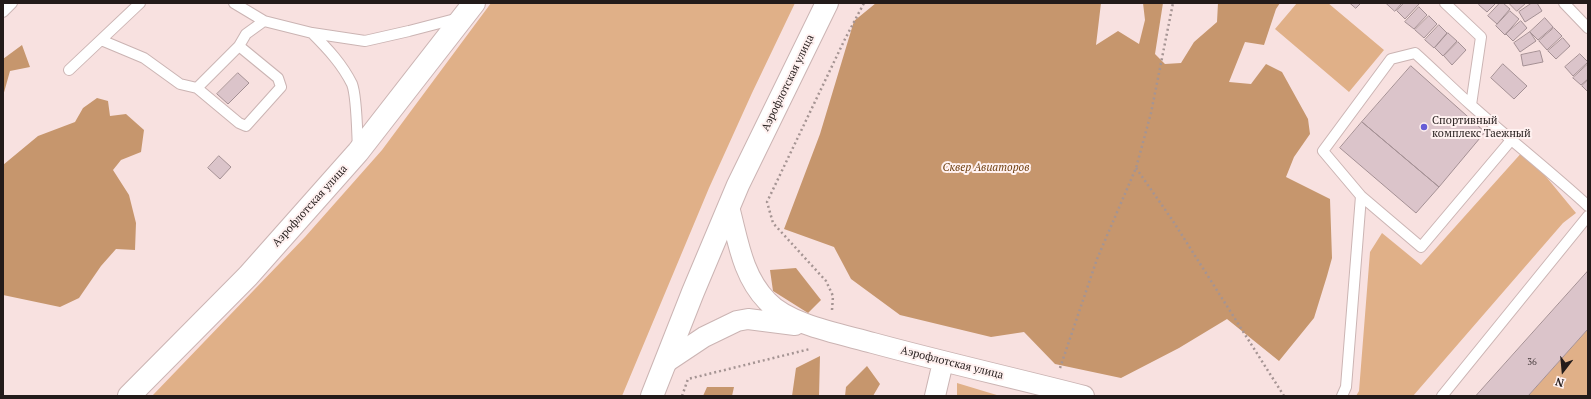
<!DOCTYPE html>
<meta charset="utf-8">
<style>
body{margin:0}
#map{position:relative;width:1591px;height:399px;overflow:hidden;background:#f8e1e0;font-family:"PT Serif",serif}
canvas{display:block}
.frame{position:absolute;inset:0;border:4px solid #231b1a;pointer-events:none}
.north{position:absolute;left:1543px;top:351px;width:40px;height:40px;-webkit-text-stroke:3px #fff1f0;paint-order:stroke;rotate:196deg;font-size:11px;font-weight:700;line-height:16px;text-align:center;color:#231b1a}
.north::after{content:'';display:block;margin:auto;width:14px;height:18px;background:#231b1a;clip-path:polygon(50% 0,100% 100%,50% 72%,0 100%)}
</style>
<div id="map">
<canvas width="1591" height="399"></canvas>
<div class="frame"></div>
<div class="north">N</div>
</div>
<script>
const g = document.querySelector('canvas').getContext('2d');
g.lineJoin = 'round';
function paint(path, color) { g.fillStyle = color; g.fill(path, 'evenodd'); }
function trace(path, color, width, dash) { g.strokeStyle = color; g.lineWidth = width; g.lineCap = dash ? 'butt' : 'round'; g.setLineDash(dash || []); g.stroke(path); }
function label(font, color, halo, rows, align = 'center') {
  g.font = font + ' "PT Serif",serif'; g.lineWidth = 4; g.setLineDash([]); g.textBaseline = 'middle'; g.strokeStyle = halo; g.fillStyle = color; for (const [text, x, y, turn = 0] of rows) {
    g.save(); g.translate(x, y); g.rotate((+turn || 0) * Math.PI / 180); g.textAlign = isNaN(turn) ? turn : align; if (halo) g.strokeText(text, 0, 0); g.fillText(text, 0, 0); g.restore();
  }
}
paint(new Path2D(`
 M491 3H795L752 93 709 188 622 396H152L305 237 382 150Z
 M1297 3H1328L1384 50 1349 92 1275 29Z
 M1524 150 1576 213 1563 223 1413 396H1356L1359 391 1370 252 1382 233 1421 265Z
 M1588 329V396H1528Z
 M957 383 1000 396H957Z`), '#e0b088');
paint(new Path2D(`
 M876 3H1101L1096 45 1118 31 1139 44 1145 20 1143 3H1163L1155 54 1165 64 1181 63 1194 42 1217 22 1218 3H1280L1276 9 1264 45 1245 42 1229 82 1251 84 1266 64 1282 72 1308 119 1310 134 1294 157 1286 177 1330 199 1332 258 1327 276 1314 318 1279 361 1227 319 1179 348 1121 378 1055 364 1024 332 991 337 900 315 851 279 834 247 784 229 820 134 854 21Z
 M22 45 30 67 10 71 3 96V59Z
 M97 98 108 101 110 116 126 114 144 130 141 152 121 160 113 170 129 195 136 223 135 250 116 249 101 266 79 298 60 307 3 295V165L38 136 75 122 83 108Z
 M796 268 821 300 808 313 773 291 770 270Z
 M820 356 819 396H792L796 368Z
 M867 366 880 384 873 396H845L846 387Z
 M707 387H734L732 396H703Z`), '#c6966d');
const building = new Path2D(`
 M1350 3H1361L1356 8Z
 M1386 3H1402L1395 11Z
 M1404 3H1417L1419 4 1405 19 1397 11Z
 M1480 3H1496L1487 12 1479 5Z
 M1500 3H1503L1510 9 1497 24 1488 16Z
 M1509 3H1526L1517 11Z
 M1532 3H1537L1542 11 1525 22 1519 12Z
 M1419 7 1427 15 1414 29 1405 22Z
 M1510 11 1519 19 1505 35 1496 26Z
 M1429 16 1437 24 1424 38 1415 30Z
 M1545 18 1553 27 1538 40 1530 32Z
 M1521 21 1527 28 1513 41 1506 34Z
 M1439 25 1447 33 1434 48 1425 40Z
 M1554 28 1562 36 1547 50 1539 41Z
 M1530 32 1536 41 1520 52 1514 43Z
 M1448 33 1457 41 1443 56 1435 48Z
 M1563 38 1570 46 1556 59 1548 51Z
 M1458 42 1466 50 1452 65 1444 56Z
 M1540 51 1543 62 1523 66 1521 55Z
 M1580 54 1588 62 1573 76 1565 67Z
 M1503 64 1527 86 1514 99 1491 78Z
 M1588 64V79L1581 85 1573 78Z
 M1411 66 1485 132 1439 187 1362 122Z
 M238 73 249 83 228 104 217 94Z
 M1588 80V92L1582 86Z
 M1362 122 1439 187 1416 213 1340 148Z
 M219 156 231 167 220 179 208 168Z
 M1588 271V329L1528 396H1476Z`);
paint(building, '#dbc4ca');
trace(building, '#a49094', 1);
const service = new Path2D(`
 M234 3 264 21 312 33 365 41 409 31 459 18
 M1445 3 1481 37 1471 105
 M1564 3 1588 28
 M3 12 12 3
 M312 33C328 49 342 64 352 84 357 97 357 133 358 149
 M101 40 144 58 180 84 197 88 239 46 246 34 264 21
 M69 70 140 3
 M197 88 239 123 246 126 281 87 278 78 239 46
 M1512 139 1421 247 1361 196 1323 151 1391 59 1415 53C1434 70 1452 88 1471 105 1509 139 1550 171 1588 206
 M1342 396 1346 387 1361 196
 M1442 396 1588 216`);
const minor = new Path2D(`
 M729 207C738 240 742 275 767 301 789 325 841 334 873 343 943 362 1014 378 1084 396
 M665 363 704 337 737 321 748 319 795 325
 M935 396 943 362`);
const primary = new Path2D(`
 M129 396 248 276 358 152 474 3
 M652 396 693 292 738 185 827 3`);
trace(service, '#cbb4b3', 12);
trace(minor, '#cbb4b3', 22);
trace(primary, '#cbb4b3', 24);
trace(new Path2D(`
 M1136 168 1173 221 1284 396
 M832 310 833 296 826 281 773 223 767 202 845 39 864 3
 M1060 368 1097 259 1136 168 1151 113 1173 3
 M682 396 688 379 810 349`), '#a59493', 2.5, [2, 3]);
trace(service, '#fff', 10);
trace(minor, '#fff', 20);
trace(primary, '#fff', 22);
for (const [x, y, r, color] of [
 [1424,127,4,"#675cd6"]
]) { const dot = new Path2D(); dot.arc(x, y, r, 0, 2 * Math.PI); g.fillStyle = color; g.fill(dot); trace(dot, '#fff1f0', 1.5); }
label('9px', '#514546', null, [
 ["36",1532,362]
]);
label('11px', '#231b1a', '#fff1f0', [
 ["Аэрофлотская улица",788,83,-64],
 ["Аэрофлотская улица",310,206,-48],
 ["Аэрофлотская улица",952,363,14]
]);
label('11px', '#231b1a', '#fff1f0', [
 ["Спортивный",1432,121],
 ["комплекс Таежный",1432,134]
], 'left');
label('italic 11px', '#704111', '#fff1f0', [
 ["Сквер Авиаторов",986,168]
]);
</script>
